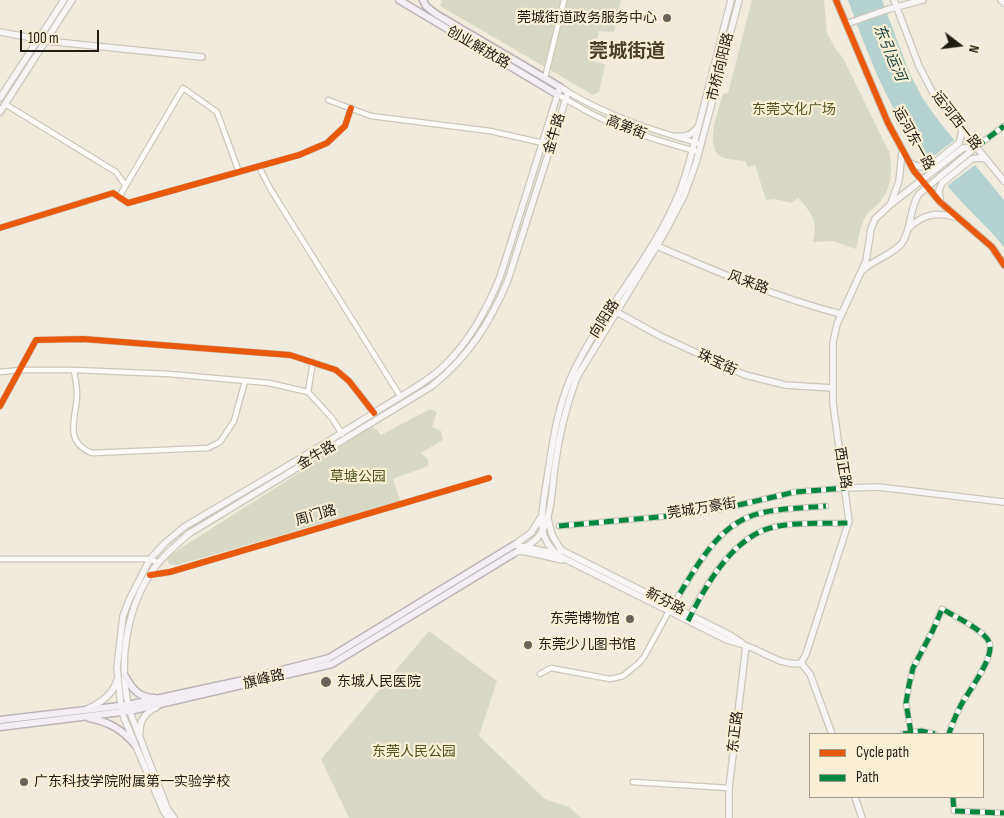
<!DOCTYPE html>
<meta charset="utf-8">
<style>
body{margin:0}
#map{position:relative;width:1004px;height:818px;overflow:hidden;background:#f0ebdc;font-family:"Sofia Sans Condensed",sans-serif}
canvas{display:block}
.legend{position:absolute;left:809px;top:733px;width:175px;height:65px;box-sizing:border-box;background:#f8efd4;border:1px solid #a19b87;margin:0;padding:6px 9px;list-style:none;font-size:15px;color:#1f1c13}
.legend li{display:flex;align-items:center;gap:10px;height:25px}
.legend b{width:25px;border:1px solid #a19b87}
.north{position:absolute;left:934px;top:20px;width:50px;height:50px;-webkit-text-stroke:4px #f8efd4;paint-order:stroke;rotate:105deg;font-size:14px;font-weight:700;line-height:20px;text-align:center;color:#1f1c13}
.north::after{content:'';display:block;margin:auto;width:18px;height:22px;background:#1f1c13;clip-path:polygon(50% 0,100% 100%,50% 72%,0 100%)}
.scale{position:absolute;left:20px;top:30px;width:79px;height:22px;box-sizing:border-box;border:2px solid #1f1c13;border-top:0;padding-left:6px;font-size:15px;line-height:18px;white-space:nowrap;color:#1f1c13;-webkit-text-stroke:4px #f8efd4;paint-order:stroke}
</style>
<div id="map">
<canvas width="1004" height="818"></canvas>
<ul class="legend">
<li><b style="height:6px;background:#e8590c"></b>Cycle path</li>
<li><b style="height:6px;background:#00873e"></b>Path</li>
</ul>
<div class="north">N</div>
<div class="scale">100 m</div>
</div>
<script>
const g = document.querySelector('canvas').getContext('2d');
g.lineJoin = 'round';
function paint(path, color) { g.fillStyle = color; g.fill(path, 'evenodd'); }
function trace(path, color, width, dash) { g.strokeStyle = color; g.lineWidth = width; g.lineCap = dash ? 'butt' : 'round'; g.setLineDash(dash || []); g.stroke(path); }
function label(font, color, halo, rows, align = 'center') {
  g.font = font + ' "Sofia Sans Condensed","Noto Sans SC",sans-serif'; g.lineWidth = 4.5; g.setLineDash([]); g.textBaseline = 'middle'; g.strokeStyle = halo; g.fillStyle = color; for (const [text, x, y, turn = 0] of rows) {
    g.save(); g.translate(x, y); g.rotate((+turn || 0) * Math.PI / 180); g.textAlign = isNaN(turn) ? turn : align; if (halo) g.strokeText(text, 0, 0); g.fillText(text, 0, 0); g.restore();
  }
}
paint(new Path2D(`
 M442 0H621L614 32 599 31 592 61 604 64 605 66 599 92 593 95 440 6Z
 M752 0H824L827 33 835 48 843 58 890 154C892 172 892 187 880 202 876 207 870 210 866 216 860 225 859 239 856 249L833 241 813 242C813 238 815 234 815 230 815 217 807 207 798 198L791 203 775 199 766 200 755 165 748 167 745 161C738 160 728 160 722 157 703 149 719 108 723 94L728 93Z
 M430 409 437 412 432 427 441 431 443 440 421 453 428 459V466L393 479 400 501 177 565 169 564 167 559 170 555 371 427 377 430 381 435Z
 M429 631 497 681 479 736 545 799 569 807 581 818H349L321 759Z`), '#d8d9c4');
paint(new Path2D(`
 M848 0H882L909 72 923 99 941 124 1004 200V247C988 227 968 210 952 191 933 169 915 145 900 120 878 82 863 41 848 0Z`), '#b4d2cf');
paint(new Path2D(`
 M956 139 976 164 946 187 926 162Z`), '#f0ebdc');
const street = new Path2D(`
 M545 78 564 0
 M568 92C610 117 655 131 701 144
 M558 95C570 101 580 108 592 114 625 131 660 141 695 151
 M328 100 371 116 490 131 543 143
 M5 104 116 172 125 185
 M976 147 1004 126
 M259 167 271 190 400 396
 M119 197 183 88 217 112 239 172
 M0 228 113 193 128 203 299 155 327 143 345 126 351 108
 M74 370C75 378 77 386 77 394 77 417 62 441 92 453L208 448 220 442 234 421 245 381
 M0 372 20 370H74L169 374 269 383 308 392 332 418 342 434
 M308 392 313 362
 M0 406 36 340 83 339 290 355 336 370 349 381 374 413
 M559 526 670 516 721 509 795 492 846 488
 M0 559H150L159 563
 M150 575 170 572 489 478
 M672 606C695 571 716 523 761 513 782 508 805 508 826 506
 M689 617C706 585 729 544 764 530 788 521 823 524 849 523
 M540 674 551 668 610 679 623 676 639 663 644 657 669 611
 M911 733 906 703 909 685 913 668 933 630 942 609C954 616 984 630 989 642 996 656 968 692 961 705 956 715 952 724 949 734
 M903 734 921 731 935 734
 M633 782 729 788
 M953 797 954 811 1004 813`);
const secondary = new Path2D(`
 M731 0C721 39 711 78 701 117 694 142 689 169 679 193 653 258 601 312 572 375 556 410 552 448 546 485 542 513 534 538 561 557L727 640C734 642 741 644 747 646 764 652 783 667 801 663
 M836 0 888 123 914 171 940 202 992 247 1004 265
 M894 0 919 66 934 95 1004 181
 M1001 0 1004 3
 M846 24 889 9 923 0
 M0 32 38 39
 M46 41 202 57
 M0 98 64 0
 M0 112 72 0
 M675 136C685 137 690 136 697 128
 M910 163 921 167H929L959 143 962 131
 M940 200 939 190 942 183 972 159 979 158 986 159
 M891 203 899 181 902 152
 M909 228C923 214 937 212 955 217
 M657 246C717 272 778 298 841 314
 M863 270C874 259 893 255 902 243 912 229 909 208 919 194L976 147
 M613 310 660 336 745 375 785 385 832 388
 M846 488 878 487 1004 502
 M548 519 552 535 561 550 730 635 742 643
 M514 545 553 553
 M514 545 531 533 541 517
 M520 551 532 553 562 560
 M513 554C524 548 537 542 543 530 552 511 552 487 555 466 559 435 566 406 577 377L664 234 684 196 696 163 739 0
 M801 663 806 654 849 521 833 403V343L837 324 866 261 871 229 875 219 891 204 963 148 976 147
 M801 663 810 674 832 734
 M87 709C101 703 113 695 117 680
 M140 733C139 720 146 712 157 707
 M855 797 862 818
 M168 818 163 810 124 718 121 707 117 667 123 616 130 598 150 559 165 543 184 527C250 488 316 450 380 409 402 395 428 382 446 364 471 339 487 309 500 277L560 87 568 92 508 280C490 323 469 356 432 386L190 533C179 542 169 551 159 562 128 599 118 657 128 704 131 717 137 730 142 743 150 765 159 786 167 808L174 818
 M729 818V788L746 646`);
const primary = new Path2D(`
 M399 0 558 95
 M423 0 426 6 436 14 560 87
 M125 676C132 689 139 698 155 698
 M89 718C109 722 122 729 135 745
 M0 720 128 705 239 681 329 658 514 545
 M0 727 130 711 332 664 513 554`);
trace(street, '#cbc7bc', 7);
trace(secondary, '#cbc7bc', 8);
trace(primary, '#bcb3b7', 9);
trace(street, '#fdfcfa', 4.5);
trace(secondary, '#f8f5f6', 5.5);
trace(primary, '#f3eef4', 6);
trace(new Path2D(`
 M976 147 1004 126
 M559 526 670 516 721 509 795 492 846 488
 M672 606C695 571 716 523 761 513 782 508 805 508 826 506
 M688 621C705 587 728 545 764 530 788 521 823 524 849 523
 M911 733 906 703 909 685 913 668 933 630 942 609C954 616 984 630 989 642 996 656 968 692 961 705 956 715 952 724 949 734
 M903 734 921 731 935 734
 M953 797 954 811 1004 813`), '#00873e', 5, [10, 5]);
trace(new Path2D(`
 M836 0 888 123 914 171 940 202 992 247 1004 265
 M0 228 113 193 128 203 299 155 327 143 345 126 351 108
 M0 406 36 340 83 339 290 355 336 370 349 381 374 413
 M150 575 170 572 489 478`), '#e8590c', 6);
for (const [x, y, r, color] of [
 [667,18,5,"#686459"],
 [630,619,5,"#686459"],
 [528,645,5,"#686459"],
 [326,682,6,"#686459"],
 [24,782,5,"#686459"]
]) { const dot = new Path2D(); dot.arc(x, y, r, 0, 2 * Math.PI); g.fillStyle = color; g.fill(dot); trace(dot, '#f8efd4', 2); }
label('14px', '#1f1c13', '#f8efd4', [
 ["莞城街道政务服务中心",657,18,"right"],
 ["东莞博物馆",620,619,"right"],
 ["东莞少儿图书馆",538,645],
 ["东城人民医院",337,682],
 ["广东科技学院附属第一实验学校",34,782]
], 'left');
label('14px', '#1f1c13', '#f8efd4', [
 ["创业解放路",478,48,30],
 ["市桥向阳路",721,67,-76],
 ["运河西一路",956,121,52],
 ["高第街",626,128,22],
 ["金牛路",555,134,-73],
 ["运河东一路",913,139,61],
 ["风来路",748,283,20],
 ["向阳路",605,319,-58],
 ["珠宝街",717,363,25],
 ["金牛路",317,456,-31],
 ["西正路",842,468,81],
 ["莞城万豪街",702,509,-9],
 ["周门路",316,516,-16],
 ["新芬路",665,602,27],
 ["旗峰路",264,680,-14],
 ["东正路",736,732,-83]
]);
label('14px', '#505721', '#f8efd4', [
 ["东莞文化广场",794,110],
 ["草塘公园",358,477],
 ["东莞人民公园",414,752]
]);
label('italic 15px', '#143e41', '#f8efd4', [
 ["东引运河",889,53,67]
]);
label('bold 19px', '#48402a', '#f8efd4', [
 ["莞城街道",627,52]
]);
</script>
